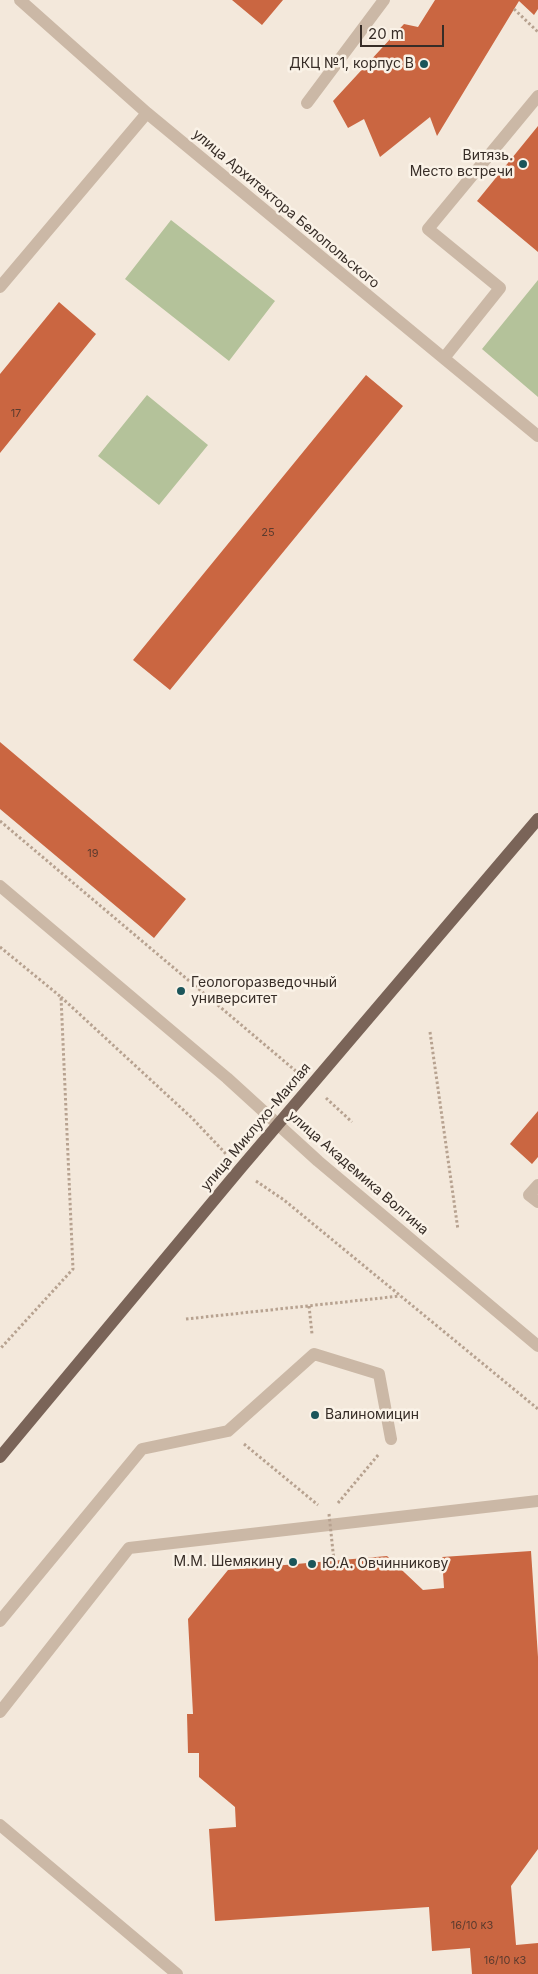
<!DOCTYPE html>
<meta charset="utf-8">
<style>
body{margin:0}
#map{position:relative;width:538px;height:1974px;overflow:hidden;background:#f3e8db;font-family:Inter,sans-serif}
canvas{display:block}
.scale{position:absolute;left:360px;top:25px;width:84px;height:22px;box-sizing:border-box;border:2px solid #372d27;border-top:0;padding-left:6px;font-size:15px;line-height:18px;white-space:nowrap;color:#372d27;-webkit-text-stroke:4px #faf2e7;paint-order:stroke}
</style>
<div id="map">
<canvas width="538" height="1974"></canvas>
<div class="scale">20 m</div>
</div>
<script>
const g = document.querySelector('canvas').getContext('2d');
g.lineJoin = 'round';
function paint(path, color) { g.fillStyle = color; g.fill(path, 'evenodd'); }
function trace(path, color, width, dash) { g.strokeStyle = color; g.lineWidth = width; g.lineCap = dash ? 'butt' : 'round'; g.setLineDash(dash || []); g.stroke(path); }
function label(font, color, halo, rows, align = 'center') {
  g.font = font + ' Inter,sans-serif'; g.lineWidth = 5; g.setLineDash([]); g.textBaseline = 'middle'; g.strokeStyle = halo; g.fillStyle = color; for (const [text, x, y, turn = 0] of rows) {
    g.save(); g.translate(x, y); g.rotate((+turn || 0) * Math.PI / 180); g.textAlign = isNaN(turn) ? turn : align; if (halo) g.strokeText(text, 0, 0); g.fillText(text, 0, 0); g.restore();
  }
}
paint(new Path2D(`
 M171 220 275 301 229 361 125 279Z
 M538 280V397L482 349Z
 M147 395 208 445 159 505 98 456Z`), '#b4c29a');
paint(new Path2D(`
 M232 0H283L262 25Z
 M435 0H538V9L534 15 519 1 437 136 430 117 380 157 364 119 348 128 333 101 404 24 418 27Z
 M538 126V252L477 201Z
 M59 302 96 334 0 453V374Z
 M366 375 403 406 170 690 133 660Z
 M0 742 186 899 154 938 0 809Z
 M538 1111V1157L532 1164 510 1144Z
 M531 1551 538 1657V1849L511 1886 516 1945 538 1943V1974H472L470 1948 432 1951 429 1907 215 1921 209 1829 236 1827 235 1807 199 1777V1753H188L187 1714H193L188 1619 228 1570 387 1556 423 1590 444 1588 442 1557Z`), '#ca6641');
trace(new Path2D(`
 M514 9 538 32
 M0 821 297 1072
 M0 947 61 997 73 1269 0 1349
 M61 997 192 1118 227 1155
 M430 1032 458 1230
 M326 1098 352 1122
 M256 1181 284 1200 538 1409
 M309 1306 312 1334
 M186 1319 400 1296
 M244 1444 318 1505
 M338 1503 379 1454`), '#b7a290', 3, [2.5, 2.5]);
trace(new Path2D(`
 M20 0 147 113 538 436
 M307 103 384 0
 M0 287 147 113
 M444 358 500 288 428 229 538 96
 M0 886 227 1078 318 1161 538 1346
 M538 1185 529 1195 538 1202
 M0 1621 142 1449 228 1431 314 1354 379 1374 391 1439
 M0 1712 129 1548 538 1501
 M0 1825 177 1974`), '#cbb8a6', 12);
trace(new Path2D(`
 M0 1457 240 1169 538 819`), '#7a6458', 12);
trace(new Path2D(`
 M329 1514 334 1561`), '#b7a290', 3, [2.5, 2.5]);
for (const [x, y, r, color] of [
 [424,64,5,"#1b555a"],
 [523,164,5,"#1b555a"],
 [181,991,5,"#1b555a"],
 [315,1415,5,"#1b555a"],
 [293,1562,5,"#1b555a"],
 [312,1564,5,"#1b555a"]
]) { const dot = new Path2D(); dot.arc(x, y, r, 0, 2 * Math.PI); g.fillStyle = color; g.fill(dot); trace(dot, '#faf2e7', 2); }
label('11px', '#5c3b2e', null, [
 ["17",16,414],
 ["25",268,533],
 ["19",93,854],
 ["16/10 к3",472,1926],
 ["16/10 к3",505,1961]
]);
label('14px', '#372d27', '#faf2e7', [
 ["ДКЦ №1, корпус В",414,64],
 ["Витязь.",513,156],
 ["Место встречи",513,172],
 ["Геологоразведочный",191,983,"left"],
 ["университет",191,999,"left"],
 ["Валиномицин",325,1415,"left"],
 ["М.М. Шемякину",283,1562],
 ["Ю.А. Овчинникову",322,1564,"left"]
], 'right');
label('14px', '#372d27', '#faf2e7', [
 ["улица Архитектора Белопольского",286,209,40],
 ["улица Миклухо-Маклая",256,1127,-50],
 ["улица Академика Волгина",358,1173,41]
]);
</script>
